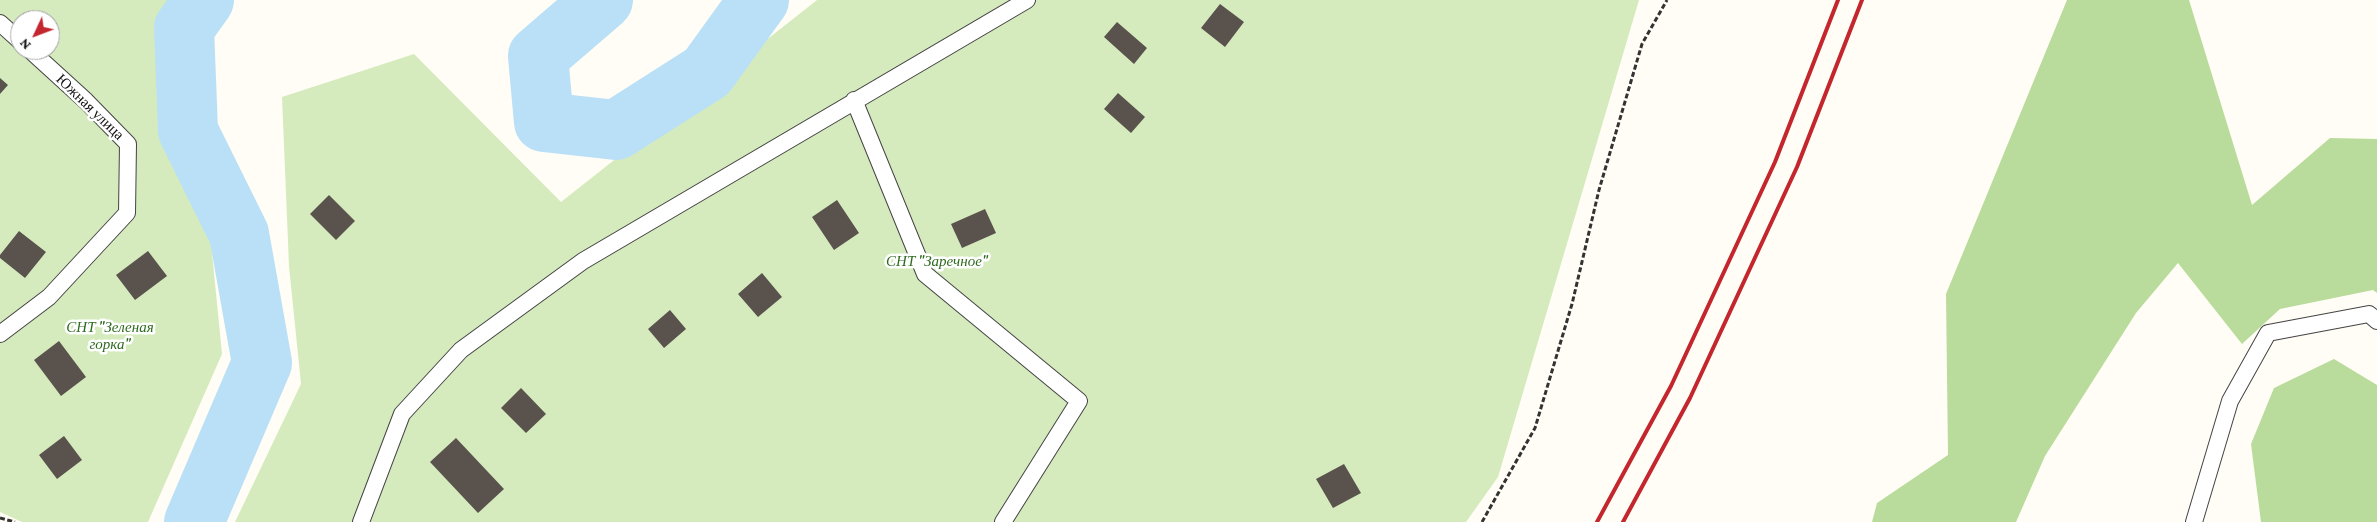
<!DOCTYPE html>
<meta charset="utf-8">
<style>
body{margin:0}
#map{position:relative;width:2377px;height:522px;overflow:hidden;background:#fffdf5;font-family:"Crimson Pro",serif}
canvas{display:block}
.north{position:absolute;left:10px;top:10px;width:50px;height:50px;box-sizing:border-box;background:#fff;border:1px solid #a0a0a0;border-radius:50%;rotate:227deg;font-size:14px;font-weight:700;line-height:20px;text-align:center;color:#111}
.north::after{content:'';display:block;margin:auto;width:18px;height:22px;background:#c4262e;clip-path:polygon(50% 0,100% 100%,50% 72%,0 100%)}
</style>
<div id="map">
<canvas width="2377" height="522"></canvas>
<div class="north">N</div>
</div>
<script>
const g = document.querySelector('canvas').getContext('2d');
g.lineJoin = 'round';
function paint(path, color) { g.fillStyle = color; g.fill(path, 'evenodd'); }
function trace(path, color, width, dash) { g.strokeStyle = color; g.lineWidth = width; g.lineCap = dash ? 'butt' : 'round'; g.setLineDash(dash || []); g.stroke(path); }
function label(font, color, halo, rows, align = 'center') {
  g.font = font + ' "Crimson Pro",serif'; g.lineWidth = 5; g.setLineDash([]); g.textBaseline = 'middle'; g.strokeStyle = halo; g.fillStyle = color; for (const [text, x, y, turn = 0] of rows) {
    g.save(); g.translate(x, y); g.rotate((+turn || 0) * Math.PI / 180); g.textAlign = isNaN(turn) ? turn : align; if (halo) g.strokeText(text, 0, 0); g.fillText(text, 0, 0); g.restore();
  }
}
paint(new Path2D(`
 M0 0H187L222 354 148 522H22L0 512ZM20 20H50V50H20Z
 M817 0H1639L1498 477 1466 522H235L301 384 289 266 282 97 414 54 561 202Z`), '#d5ebbd');
paint(new Path2D(`
 M2067 0H2189L2252 205 2330 138 2377 139V293L2373 290 2280 309 2242 344 2178 263 2136 313 2045 456 2016 522H1872L1877 503 1948 455 1946 294Z
 M2334 359 2377 385V522H2261L2251 444 2274 388Z`), '#b9dc9c');
trace(new Path2D(`
 M603 0 538 56 544 122 616 130 707 72 759 0
 M194 522 262 363 239 234 188 131 184 28 204 0`), '#b9e0f7', 60);
paint(new Path2D(`
 M1220 4 1244 22 1225 47 1201 28Z
 M1117 22 1147 48 1134 64 1104 37Z
 M0 78 8 85 0 94Z
 M1118 93 1145 117 1131 133 1104 109Z
 M329 195 355 221 336 240 310 214Z
 M837 200 859 233 834 250 812 217Z
 M985 209 996 233 962 248 951 224Z
 M19 231 46 252 25 278 0 258V255Z
 M148 251 167 276 135 300 116 275Z
 M762 273 782 297 758 317 738 294Z
 M670 310 686 329 664 348 648 329Z
 M59 341 86 377 61 396 34 360Z
 M521 388 546 414 526 433 501 408Z
 M64 436 82 460 57 479 39 455Z
 M456 438 504 489 478 513 430 462Z
 M1344 464 1361 493 1333 508 1316 479Z`), '#5a524d');
const service = new Path2D(`
 M0 23 20 41
 M854 100 925 274 1079 401 1003 522
 M0 334 49 297 127 213 128 144 86 101 30 50
 M361 522 402 414 461 350 583 261 1027 0
 M2194 522 2230 401 2268 333 2369 314 2377 321`);
trace(service, '#444', 18);
trace(new Path2D(`
 M0 518 15 522
 M1482 522 1535 428 1572 304 1599 190 1642 44 1667 0`), '#333', 3, [5, 2.5]);
trace(service, '#fff', 16);
trace(new Path2D(`
 M1597 522 1671 386 1775 162 1838 0
 M1623 522 1690 398 1797 167 1862 0`), '#c4262e', 4);
label('15px', '#111', '#fff', [
 ["Южная улица",90,107,44]
]);
label('italic 15px', '#2f6b1f', '#fff', [
 ["СНТ \"Заречное\"",937,261],
 ["СНТ \"Зеленая",110,327],
 ["горка\"",110,344]
]);
</script>
